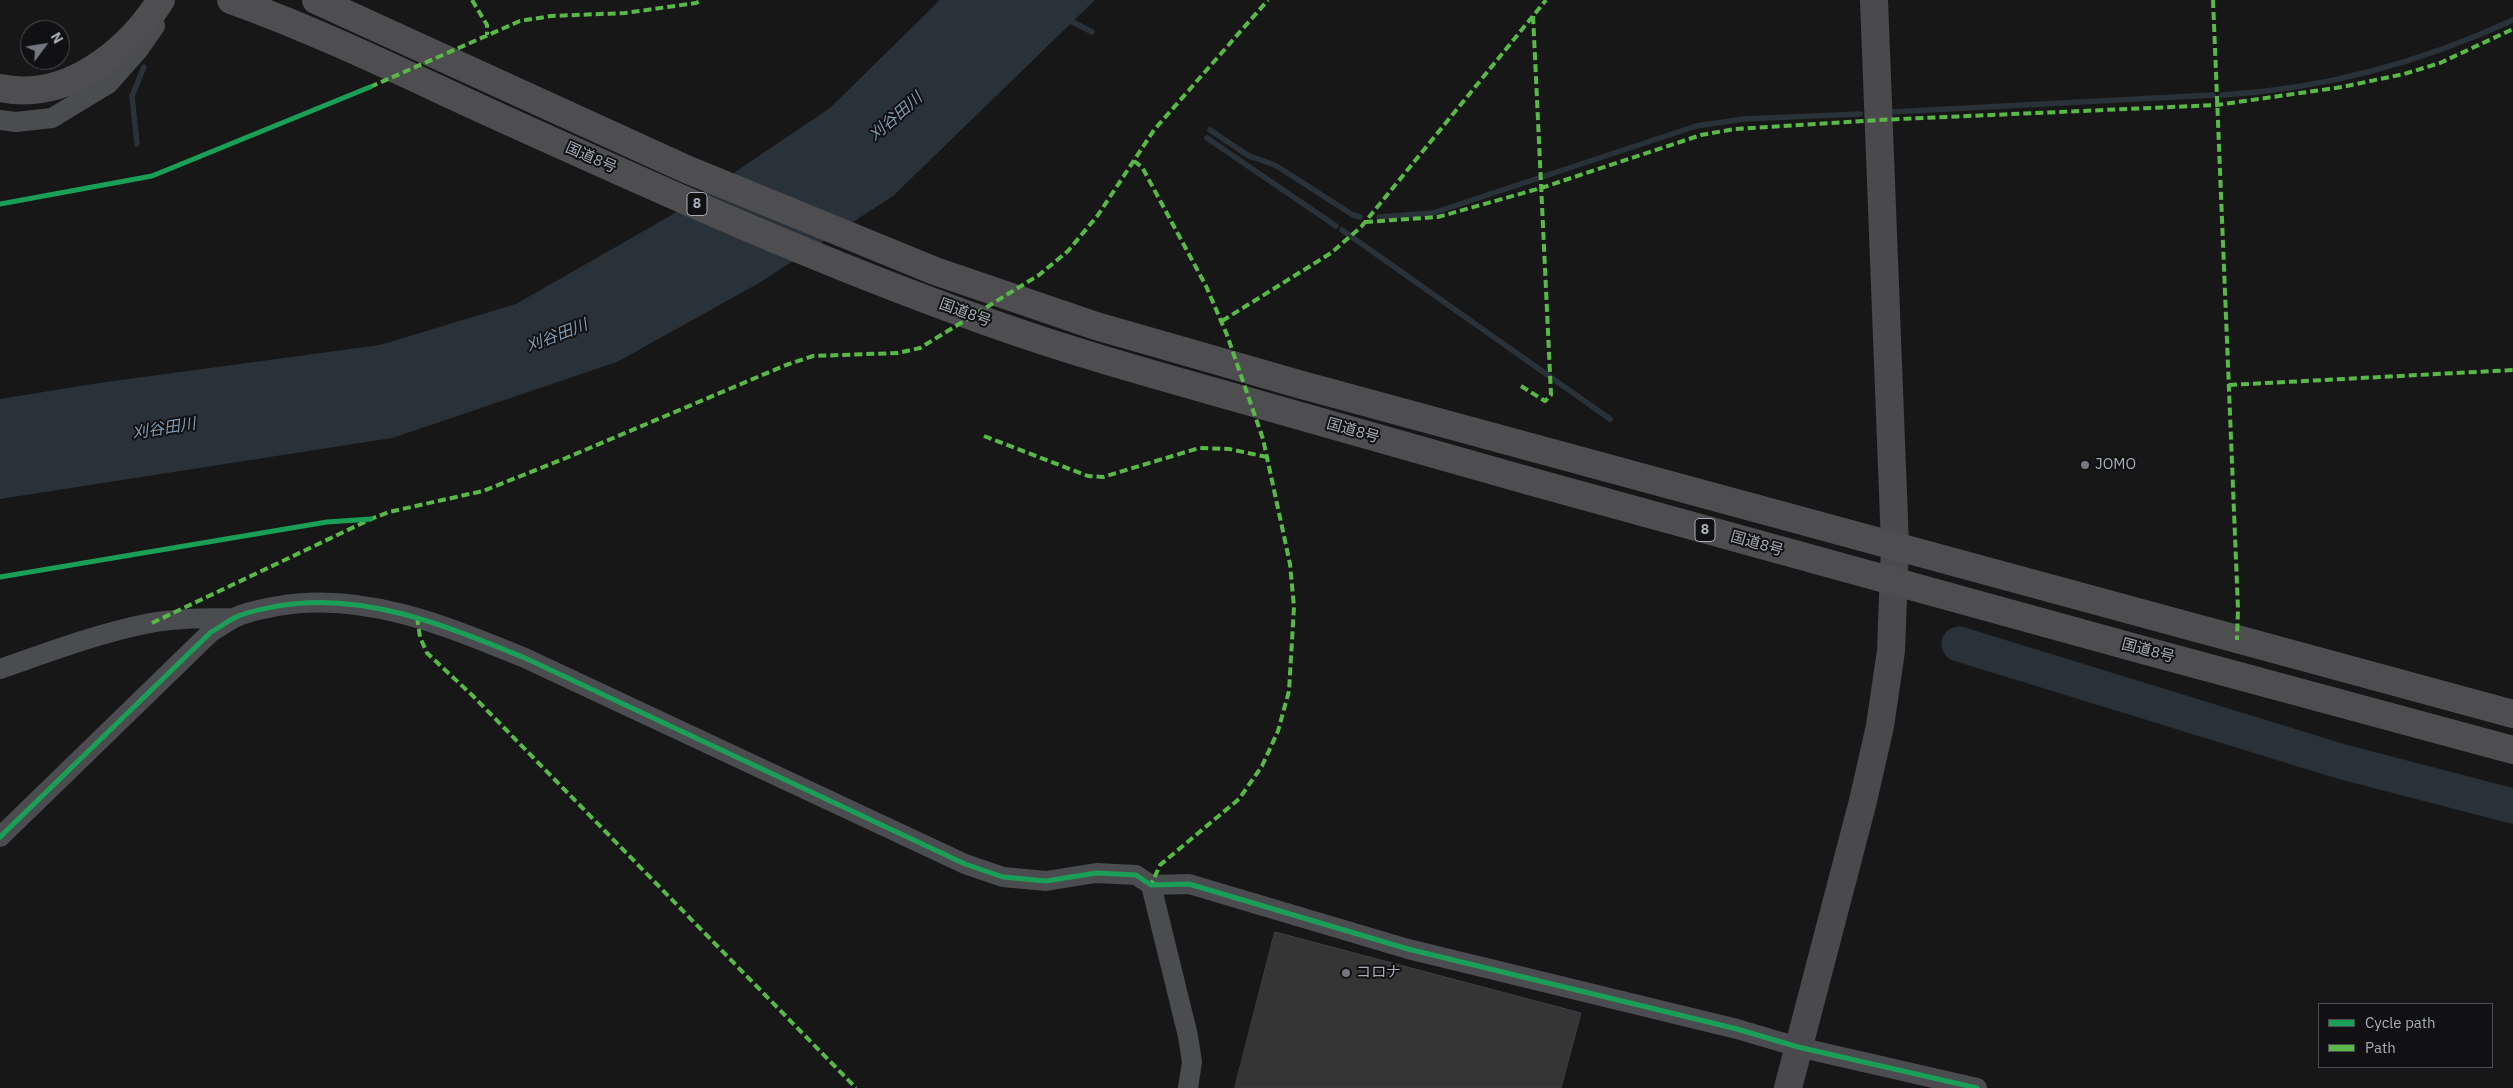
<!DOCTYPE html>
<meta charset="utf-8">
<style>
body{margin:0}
#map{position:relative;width:2513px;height:1088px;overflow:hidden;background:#171717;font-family:"IBM Plex Sans",sans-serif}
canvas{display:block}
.legend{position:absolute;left:2318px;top:1003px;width:175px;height:65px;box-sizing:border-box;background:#111113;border:1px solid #4d4f55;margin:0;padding:6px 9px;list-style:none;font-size:15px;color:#a8adb8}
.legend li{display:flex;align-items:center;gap:10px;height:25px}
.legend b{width:25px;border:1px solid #4d4f55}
.north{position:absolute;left:20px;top:20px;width:50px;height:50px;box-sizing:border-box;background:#111113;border:1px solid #4d4f55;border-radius:50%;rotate:59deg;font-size:14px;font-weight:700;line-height:20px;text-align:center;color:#a8adb8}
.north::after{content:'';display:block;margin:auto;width:18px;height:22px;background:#757880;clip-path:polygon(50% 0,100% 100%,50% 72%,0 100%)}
</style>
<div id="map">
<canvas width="2513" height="1088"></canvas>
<ul class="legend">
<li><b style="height:6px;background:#1a9f57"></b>Cycle path</li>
<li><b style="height:6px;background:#58b947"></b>Path</li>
</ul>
<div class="north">N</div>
</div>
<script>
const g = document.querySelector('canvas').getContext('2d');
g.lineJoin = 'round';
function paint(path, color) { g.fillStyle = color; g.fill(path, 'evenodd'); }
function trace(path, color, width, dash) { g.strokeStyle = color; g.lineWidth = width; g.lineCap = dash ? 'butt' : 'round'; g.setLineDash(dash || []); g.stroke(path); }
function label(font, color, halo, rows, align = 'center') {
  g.font = font + ' "IBM Plex Sans","Noto Sans JP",sans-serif'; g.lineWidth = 4; g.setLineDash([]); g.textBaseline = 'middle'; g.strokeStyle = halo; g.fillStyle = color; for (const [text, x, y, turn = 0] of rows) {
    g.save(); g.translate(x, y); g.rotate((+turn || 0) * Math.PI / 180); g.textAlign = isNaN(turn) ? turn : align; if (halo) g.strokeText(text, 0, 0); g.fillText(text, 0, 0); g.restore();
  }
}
paint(new Path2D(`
 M940 0H1095L893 196 759 283 617 362 392 438 0 499V399L99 383 380 345 516 304 670 216 830 108Z`), '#2a3239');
trace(new Path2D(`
 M1067 19 1092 32
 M2222 95C2324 89 2420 63 2513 20
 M1891 112 2213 95
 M1210 130 1249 156 1275 165 1353 215 1360 217
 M1207 138 1336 226
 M137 144 132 96 144 67
 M1379 217 1433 213 1696 126 1744 119 1860 114
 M1342 230 1610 419`), '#2a3239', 5.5);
trace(new Path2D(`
 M1959 644 2343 762 2513 806`), '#2a3239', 35);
const building = new Path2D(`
 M1275 932 1581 1013 1561 1088H1235Z`);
paint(building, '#353536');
trace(building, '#3f4043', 1);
trace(new Path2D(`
 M0 120 16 122 52 118 108 84 139 49 155 26
 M0 669C49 652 99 633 150 623 178 618 207 618 234 618
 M0 837 211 632C219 628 226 622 234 618 248 611 263 609 278 606 363 591 447 626 525 658L965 864 1003 877 1046 881 1096 873 1136 875 1151 885 1189 884 1408 949 1737 1029 1798 1047 1977 1088
 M1151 885 1188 1036 1192 1062 1188 1088`), '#4b4c50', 20);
trace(new Path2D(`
 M1788 1088 1863 801 1880 726 1891 651 1895 545 1874 0`), '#4a4a4e', 28);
trace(new Path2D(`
 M231 0C323 33 409 76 497 116 658 189 821 263 988 322 1063 349 1141 371 1219 393 1323 423 1428 452 1533 482 1859 573 2186 662 2513 750
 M316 0 686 169 935 271 1096 326 1302 385 2513 714
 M0 88C66 102 127 53 161 0`), '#4e4e51', 28);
trace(new Path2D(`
 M472 0 487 25V35
 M2213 0 2238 609 2237 640
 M370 87 520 21 551 16 625 13 696 3 702 0
 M1134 161 1142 167 1206 286 1227 335 1263 439 1290 564 1294 607 1289 691 1278 731 1262 766 1239 799 1160 865 1151 885
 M1365 222 1438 217 1541 188 1701 135 1735 129 1878 120 2217 105 2342 87 2404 74 2440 63 2513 29
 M1222 321 1331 253 1361 227 1546 0
 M2229 385 2513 370
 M1521 386 1545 401 1551 395 1533 15
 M984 436 1088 476 1103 477 1199 448 1229 449 1267 457
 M417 617 420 637 427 653 473 696 856 1088
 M152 623 371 519 389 512 483 491 566 458 786 365 813 356 898 353 920 348 1039 275 1068 251 1098 215 1154 130 1268 0`), '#58b947', 4, [8, 4]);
trace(new Path2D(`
 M0 204 152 176 370 87
 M0 577 327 522 371 519
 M0 837 211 632C219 628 226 622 234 618 248 611 263 609 278 606 363 591 447 626 525 658L965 864 1003 877 1046 881 1096 873 1136 875 1151 885 1189 884 1408 949 1737 1029 1798 1047 1977 1088`), '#1a9f57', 5);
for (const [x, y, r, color] of [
 [2085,465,5,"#757880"],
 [1346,973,5,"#757880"]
]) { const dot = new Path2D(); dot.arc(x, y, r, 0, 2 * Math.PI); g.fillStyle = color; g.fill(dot); trace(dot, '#111113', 2); }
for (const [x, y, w] of [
 [697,204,20],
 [1705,530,20]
]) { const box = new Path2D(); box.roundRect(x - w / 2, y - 11.5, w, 23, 4); g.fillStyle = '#111113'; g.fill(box); trace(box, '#a8adb8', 1); }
label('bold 14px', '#a8adb8', null, [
 ["8",697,204],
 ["8",1705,530]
]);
label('15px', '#a8adb8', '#111113', [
 ["国道8号",591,158,24],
 ["国道8号",965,313,20],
 ["国道8号",1353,431,16],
 ["国道8号",1757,544,16],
 ["国道8号",2148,651,15]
]);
label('15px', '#a8adb8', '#111113', [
 ["JOMO",2095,465],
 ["コロナ",1356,973]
], 'left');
label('italic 16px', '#7f9bb3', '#111113', [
 ["刈谷田川",896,117,-41],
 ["刈谷田川",557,336,-21],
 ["刈谷田川",164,429,-9]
]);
</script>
